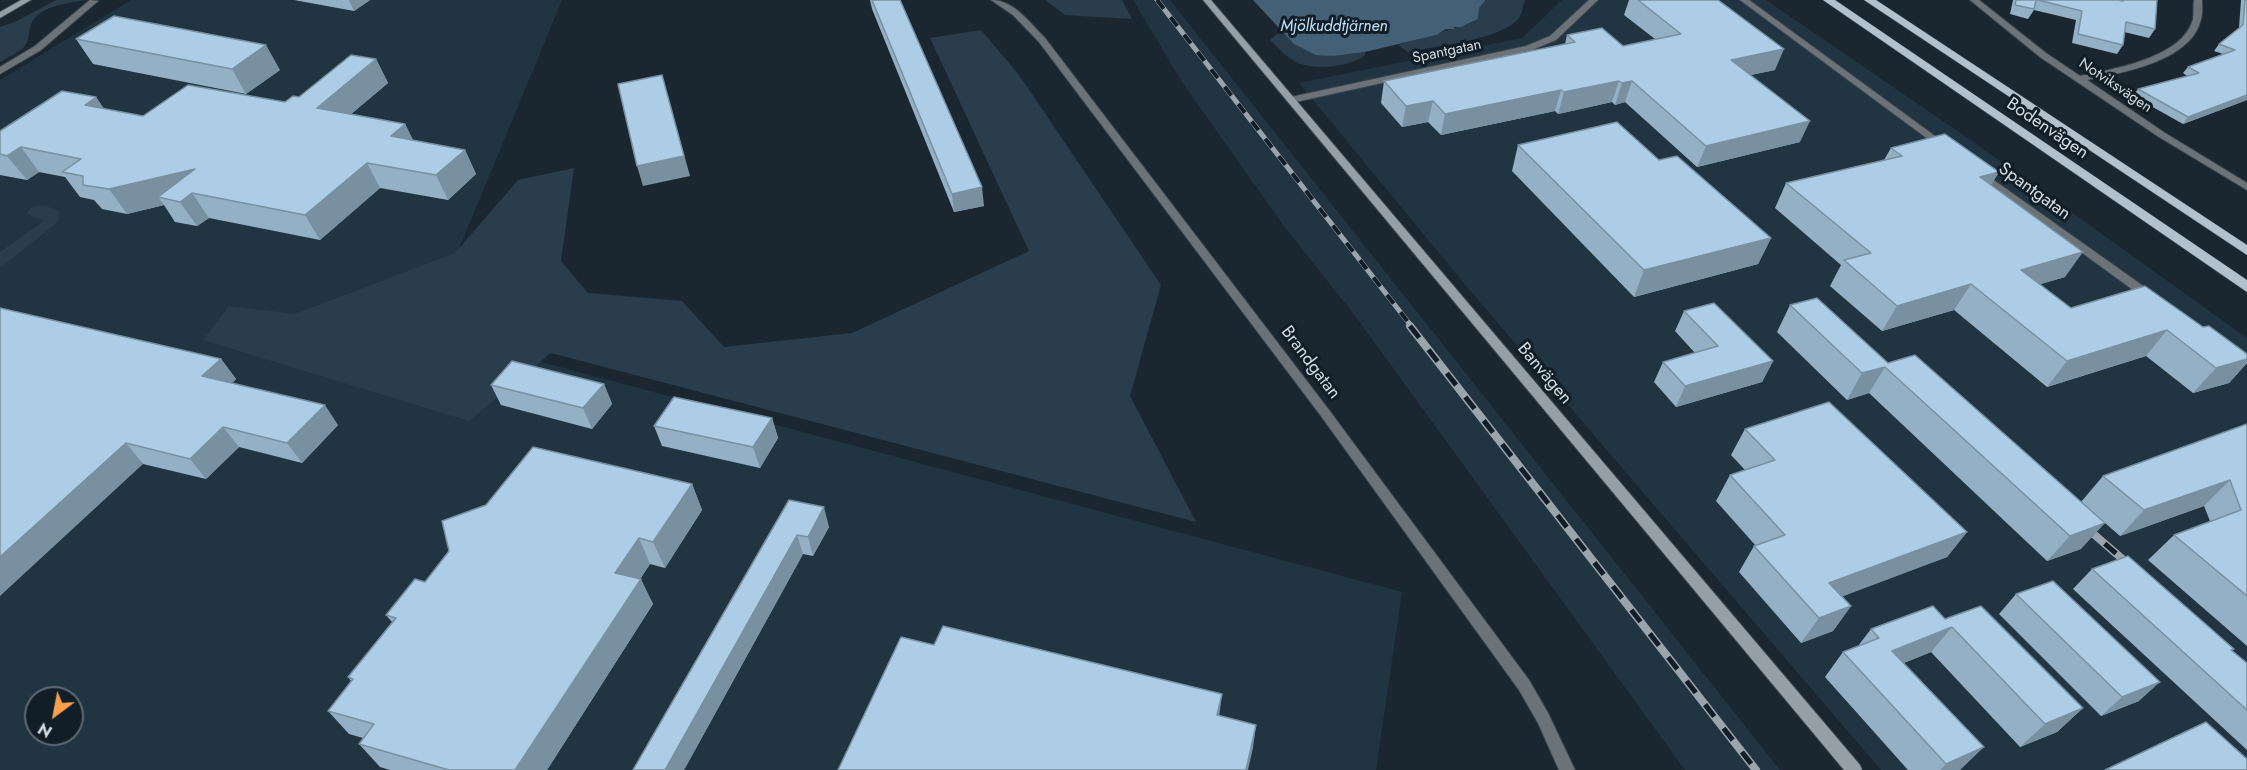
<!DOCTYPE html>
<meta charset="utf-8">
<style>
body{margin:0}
#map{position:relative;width:2247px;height:770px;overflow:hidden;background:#1a2731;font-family:Jost,sans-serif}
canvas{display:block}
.north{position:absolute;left:24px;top:686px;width:60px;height:60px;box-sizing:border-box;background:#111e27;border:2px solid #5e6a71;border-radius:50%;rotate:212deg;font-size:16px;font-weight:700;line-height:24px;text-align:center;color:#d2dbe1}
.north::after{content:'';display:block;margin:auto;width:21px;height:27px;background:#f9a04d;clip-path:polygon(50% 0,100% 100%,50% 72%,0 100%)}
</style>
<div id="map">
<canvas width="2247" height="770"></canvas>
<div class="north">N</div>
</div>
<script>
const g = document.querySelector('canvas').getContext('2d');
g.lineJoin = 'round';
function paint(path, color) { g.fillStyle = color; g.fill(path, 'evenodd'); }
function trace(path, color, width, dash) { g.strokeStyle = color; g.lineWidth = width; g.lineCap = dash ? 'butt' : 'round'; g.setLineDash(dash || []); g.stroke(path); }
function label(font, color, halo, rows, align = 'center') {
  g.font = font + ' Jost,sans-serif'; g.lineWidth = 6; g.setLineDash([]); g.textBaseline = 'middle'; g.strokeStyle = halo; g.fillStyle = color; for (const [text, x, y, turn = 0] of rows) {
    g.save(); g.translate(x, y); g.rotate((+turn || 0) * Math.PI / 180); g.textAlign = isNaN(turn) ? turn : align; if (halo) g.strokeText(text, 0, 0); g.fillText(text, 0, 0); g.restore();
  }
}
paint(new Path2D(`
 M131 0H562L425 331 1402 592 1376 770H0V80ZM36 698H72V734H36Z
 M1133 0H1170L1780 770H1685L1356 317 1286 229 1182 82Z
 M1562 0H1766L1972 141 2247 338V770H1881L1467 287 1299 83 1522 38Z`), '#213442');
paint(new Path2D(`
 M56 0H87C70 3 39 5 31 24 28 31 30 41 24 47 18 53 7 58 0 62V27L15 22Z
 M1045 0H1122L1132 19 1065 15Z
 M1485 0H1525C1523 6 1522 13 1519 18 1502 40 1435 46 1408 52L1398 45 1471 23 1478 19 1479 8Z
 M981 30 1019 75 1161 285 1130 396 1196 522 551 353 469 421 203 340 229 306 295 314 455 253 518 180 574 168 561 261 588 293 682 301 724 347 852 333 1029 251 930 38Z
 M1282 30C1305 59 1330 58 1365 52V55C1351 67 1314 71 1296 62 1287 58 1278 47 1270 40Z
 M36 206H46L60 212 58 222 0 268V252L44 221 27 214 30 208Z`), '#2a3d4c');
paint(new Path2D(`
 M1253 0H1485V1L1479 8 1478 19 1461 27H1453L1455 29H1446L1436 35 1365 52 1334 56 1316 55 1294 44Z`), '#436076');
const street = new Path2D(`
 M90 0 98 1 41 50 0 74V67L35 46Z
 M991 0C1014 0 1030 23 1045 38L1329 410 1529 680 1548 713 1575 770H1559L1538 723 1519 690 1321 416 1039 42 1013 15Z
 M1589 0H1598L1556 40 1532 50 1291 103 1286 100 1291 97 1526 46 1550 36Z
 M1740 0H1749L1946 144V148H1940Z
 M1970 0H1979L2046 53 2080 76C2113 69 2183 58 2193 19 2194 13 2193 6 2194 0H2202C2202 6 2203 13 2201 19 2192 61 2122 73 2087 80L2165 133 2247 183V190L2159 137 2040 57Z
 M1981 171 2156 295 2158 298 2156 301H2148L1977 176 1976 174Z`);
const secondary = new Path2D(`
 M21 0H31L0 18V12Z
 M1203 0H1211L1860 765 1862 770H1844Z`);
const primary = new Path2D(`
 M1823 0H1835L2247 280V292Z
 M1864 0H1876L2247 245V255Z`);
trace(street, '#37444d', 2);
trace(secondary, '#37444d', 2);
trace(primary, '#37444d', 1);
paint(street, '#6c7378');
paint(secondary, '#949fa7');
paint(primary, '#b3c1cc');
const railFar1 = new Path2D(`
 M1157 0 1412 327`);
const rail = new Path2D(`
 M1410 326 1756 770
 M2082 524 2134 569`);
trace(railFar1, '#9aa4ab', 5);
trace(rail, '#9aa4ab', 8);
trace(railFar1, '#111e27', 4, [11]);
trace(rail, '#111e27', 5, [15]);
paint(new Path2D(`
 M294 0H370L354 11Z
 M870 0H900L984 206 954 212 872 9Z
 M1629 0H1718L1775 70 1750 75 1800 142 1697 167 1625 102 1615 105 1612 102 1558 114 1555 111 1441 135 1428 122 1402 127 1381 103 1384 81 1565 44 1567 35 1623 46 1655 39 1624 15Z
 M2013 0H2157L2155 29 2149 38 2124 32 2123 45 2117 54 2072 43 2076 20 2034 10 2028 19 2010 14Z
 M2241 0H2247V100L2183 124 2133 96 2138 89 2187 76 2183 73 2188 67 2223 54 2214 51 2219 44 2239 28Z
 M76 39 280 70 246 94 93 64Z
 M376 59 388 83 351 114 405 124 413 140 465 150 476 174 448 200 380 188 320 240 209 218 197 226 175 222 164 205 127 214 102 209 94 200 80 197 65 177 39 172 27 180 0 175V131L96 97 104 109 143 116 285 102 299 97Z
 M1518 145 1771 238 1758 264 1634 297 1512 171Z
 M1891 148 1999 172 1991 185 2065 277 2040 284 2071 308 2203 327 2247 354V363L2229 383 2193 393 2146 356 2047 387 1954 310 1882 331 1830 286 1841 265 1775 208 1786 183 1884 160Z
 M1790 305 1888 363 1915 355 2081 549 2047 561 1869 393 1847 400 1777 332Z
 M0 308 221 359 236 379 232 383 338 425 302 463 239 447 206 479 143 464Z
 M1684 311 1773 361 1762 382 1676 407 1654 382 1663 362 1695 353 1675 331Z
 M604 384 612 404 592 429 501 405 491 385Z
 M772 418 778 438 760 468 662 446 654 426Z
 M2247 424V646L2148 560 2174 535 2210 521 2204 506 2120 536 2081 502 2103 476Z
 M1745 429 1967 532 1947 557 1842 596 1851 606 1833 631 1801 643 1739 572 1754 546H1756L1716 501 1730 475 1745 470 1731 455Z
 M692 484 702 510 665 568 650 564 640 579 653 604 547 770H390L380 767 359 744 363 738 349 734 328 711 351 681 348 677 392 622 386 615 425 582 486 505Z
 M789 500 829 527 813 556 803 554 684 770Z
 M2092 569 2234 649 2232 650 2247 663V750L2073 589Z
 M2016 594 2139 701 2101 716 1999 614Z
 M1945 619 2083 708 2057 732 2020 747 1931 652 1904 663 1960 770H1908L1825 677 1843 652 1858 646 1871 629Z`), '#94b0c5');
paint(new Path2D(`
 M349 0H370L354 11Z
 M266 45 280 70 246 94 232 69Z
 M1784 49 1775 70 1723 81 1731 60Z
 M376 59 388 83 330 132 317 108Z
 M662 75 690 176 643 186 637 166Z
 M1619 81 1612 102 1558 114 1564 92Z
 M1632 81 1625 102 1615 105 1622 83Z
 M1561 90 1555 111 1441 135 1445 114Z
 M2247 95V100L2183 124 2188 117Z
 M96 97 113 122 85 105Z
 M1433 101 1428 122 1402 127 1406 106Z
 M1810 121 1800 142 1697 167 1706 146Z
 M405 124 417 148 391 136Z
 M21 147 39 172 27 180 7 156Z
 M465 150 476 174 448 200 436 175Z
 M367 163 380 188 320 240 305 215Z
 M195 169 192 193 209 218 197 226 180 202 158 197 164 205 127 214 109 189Z
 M1999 172 1983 197 1980 177Z
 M982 187 984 206 954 212 952 194Z
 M1771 238 1758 264 1634 297 1644 270Z
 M2083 252 2065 277 2004 295 2021 270Z
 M1971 284 1954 310 1882 331 1897 306Z
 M2167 330 2146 356 2047 387 2067 361Z
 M221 359 236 379 217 397 202 376Z
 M2247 359V363L2229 383 2193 393 2216 368Z
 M1773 361 1762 382 1676 407 1685 386Z
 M1885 367 1869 393 1847 400 1862 373Z
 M604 384 612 404 592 429 583 408Z
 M325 405 338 425 302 463 287 443Z
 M772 418 778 438 760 468 753 447Z
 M223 427 239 447 206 479 190 459Z
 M126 443 143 464 0 596V557Z
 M2230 480 2204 506 2120 536 2144 510Z
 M692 484 702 510 665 568 653 542Z
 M824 507 829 527 813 556 808 537Z
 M2105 523 2081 549 2047 561 2070 536Z
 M1967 532 1947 557 1812 608 1829 583Z
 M797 535 803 554 684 770H665Z
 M639 538 650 564 628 598 615 573Z
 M641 579 653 604 547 770H515Z
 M1851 606 1833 631 1801 643 1819 618Z
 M1952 627 1931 652 1872 675 1892 651Z
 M2160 682 2139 701 2101 716 2122 697Z
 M1222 694 1219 718 1217 715Z
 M2083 708 2057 732 2020 747 2045 724Z
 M1256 725 1253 748 1248 770H1246Z
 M1984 747 1960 770H1940L1946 764Z`), '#7890a0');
const building = new Path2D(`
 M872 0H900L982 187 952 194Z
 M1638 0H1718L1784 49 1731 60 1810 121 1706 146 1632 81 1622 83 1619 81 1564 92 1561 90 1445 114 1433 101 1406 106 1384 81 1575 42 1567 35 1602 28 1623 46 1681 34Z
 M2016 0H2036L2034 9 2015 5Z
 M2038 0H2118L2123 1V0H2157L2155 29 2126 22 2123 45 2078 34 2082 11Z
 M2245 0H2247V95L2188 117 2138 89 2199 73 2188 67 2235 50 2219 44 2243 25Z
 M114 16 266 45 232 69 76 39Z
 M351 55 376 59 317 108 405 124 391 136 465 150 436 175 367 163 305 215 192 193 180 202 158 197 195 169 109 189 83 185V176L62 172 81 159 21 147 7 156 0 154V131L62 91 96 97 85 105 143 116 188 85 285 102 293 96 299 97Z
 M662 75 684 156 637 166 618 84Z
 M1617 122 1659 160 1677 156 1771 238 1644 270 1518 145Z
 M1945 134 1999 172 1980 177 2083 252 2021 270 2071 308 2145 286 2203 327 2209 326 2247 354V359L2216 368 2167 330 2067 361 1971 284 1897 306 1844 260 1871 253 1786 183 1902 156 1891 148Z
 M1817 298 1888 363 1915 355 2105 523 2070 536 1885 367 1862 373 1790 305Z
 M1714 303 1773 361 1685 386 1663 362 1718 346 1684 311Z
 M0 308 221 359 202 376 325 405 287 443 223 427 190 459 126 443 0 557Z
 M512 361 604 384 583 408 491 385Z
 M674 397 772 418 753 447 654 426Z
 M1829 402 1967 532 1829 583 1851 606 1819 618 1754 546 1785 535 1730 475 1775 460 1745 429Z
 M2247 424V596L2174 535 2241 510 2230 480 2144 510 2103 476Z
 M533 447 692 484 653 542 639 538 615 573 641 579 515 770H449L359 744 374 724 328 711 353 679 348 677 396 618 386 615 415 579 425 582 449 551 442 521 486 505Z
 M789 500 824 507 808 537 797 535 665 770H633Z
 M2128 556 2234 649 2231 650 2247 663V710L2092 569Z
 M2053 581 2160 682 2122 697 2016 594Z
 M1933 606 1945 619 1981 606 2083 708 2045 724 1952 627 1892 651 1984 747 1946 764 1843 652 1879 638 1871 629Z
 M943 626 1222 694 1217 715 1256 725 1246 770H838L901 637 934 645Z
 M2206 722 2247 759V770H2105Z`);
paint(building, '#accde5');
trace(building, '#7890a0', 1.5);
label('15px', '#d2dbe1', '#111e27', [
 ["Spantgatan",1447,52,-12],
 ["Notviksvägen",2115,86,34]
]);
label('italic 16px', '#c2e2fa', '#111e27', [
 ["Mjölkuddtjärnen",1334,27]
]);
label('18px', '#d2dbe1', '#111e27', [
 ["Bodenvägen",2047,129,34],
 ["Spantgatan",2034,192,36],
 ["Brandgatan",1310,363,53],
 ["Banvägen",1544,374,50]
]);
</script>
